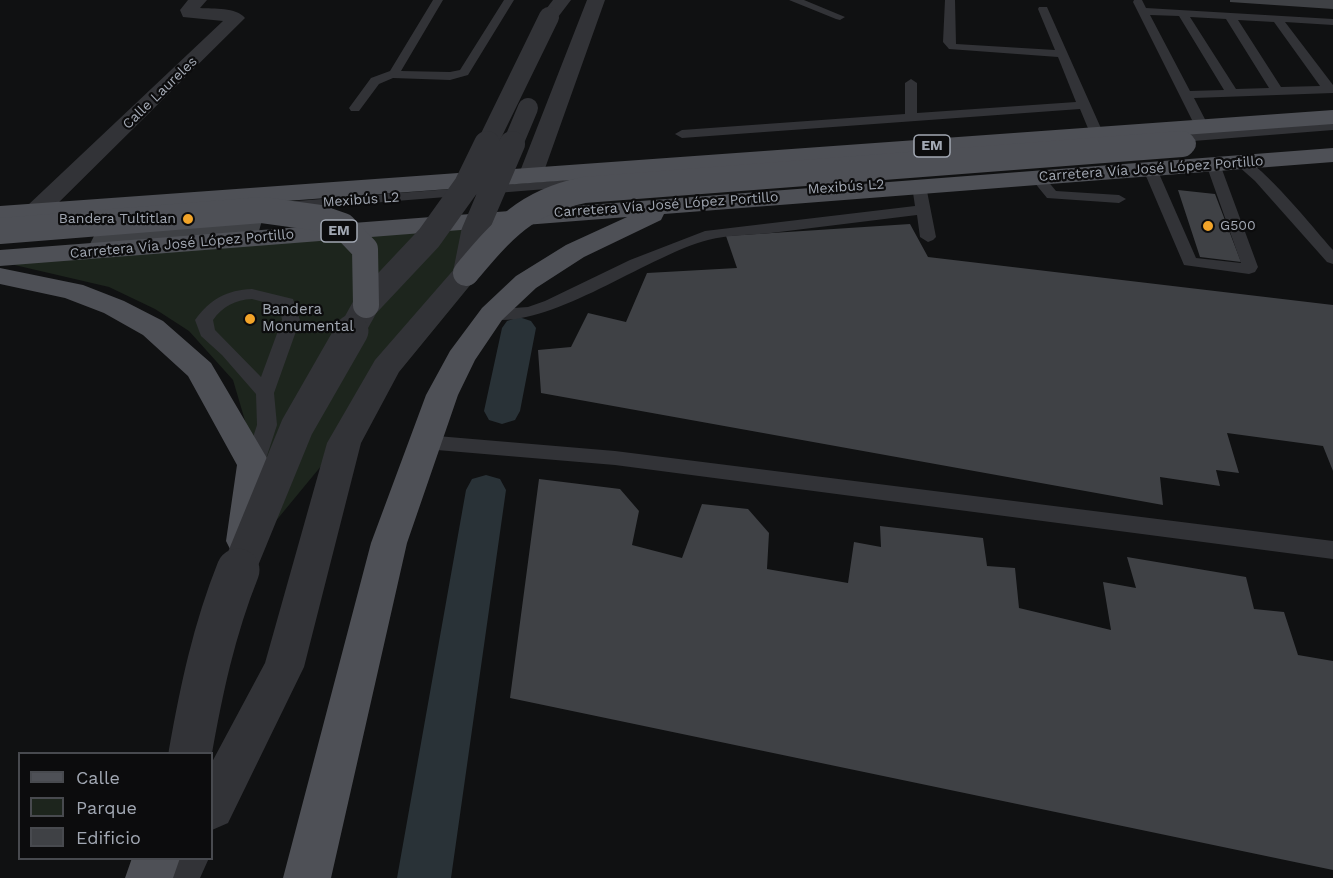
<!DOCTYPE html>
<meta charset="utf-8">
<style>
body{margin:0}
#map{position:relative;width:1333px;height:878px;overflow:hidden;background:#101112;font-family:"Work Sans",sans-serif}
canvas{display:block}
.legend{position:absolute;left:18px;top:752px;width:195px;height:108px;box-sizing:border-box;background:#0c0c0d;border:2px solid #484a4f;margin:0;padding:8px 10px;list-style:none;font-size:18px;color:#a2a8b3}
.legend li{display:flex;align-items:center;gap:12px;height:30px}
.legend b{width:30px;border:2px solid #484a4f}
</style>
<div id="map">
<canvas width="1333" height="878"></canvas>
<ul class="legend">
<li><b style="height:8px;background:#4e5056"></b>Calle</li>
<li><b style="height:16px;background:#1d251d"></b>Parque</li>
<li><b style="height:16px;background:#3f4145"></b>Edificio</li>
</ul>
</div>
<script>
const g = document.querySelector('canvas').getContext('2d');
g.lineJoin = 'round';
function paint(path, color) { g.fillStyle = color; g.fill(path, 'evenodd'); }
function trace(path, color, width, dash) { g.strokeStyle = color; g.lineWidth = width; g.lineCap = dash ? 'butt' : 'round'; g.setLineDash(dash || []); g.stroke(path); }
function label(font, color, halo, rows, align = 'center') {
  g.font = font + ' "Work Sans",sans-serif'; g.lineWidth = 4.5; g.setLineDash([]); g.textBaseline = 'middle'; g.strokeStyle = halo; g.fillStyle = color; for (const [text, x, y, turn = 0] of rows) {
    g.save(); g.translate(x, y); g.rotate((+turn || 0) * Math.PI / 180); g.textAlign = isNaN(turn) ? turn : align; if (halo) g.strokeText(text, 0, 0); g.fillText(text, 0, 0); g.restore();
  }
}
paint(new Path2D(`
 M525 222 495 255 275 522 233 380 189 331 155 309 109 287 6 263Z`), '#1d251d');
paint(new Path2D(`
 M519 317 531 321 536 328 520 411 515 420 502 424 489 420 484 411 502 328 507 321Z
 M486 475 500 479 506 490 451 878H397L466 490 472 479Z`), '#293237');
paint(new Path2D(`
 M1230 0H1333V9L1230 2Z
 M1178 190 1215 194 1241 262 1200 257Z
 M265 209 259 231 90 244 101 222Z
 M910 224 928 257 1333 305V471L1323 446 1227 433 1239 473 1216 470 1220 486 1160 477 1163 505 541 393 538 350 571 347 588 313 626 322 647 273 737 268 726 236Z
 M539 479 620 489 639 511 632 545 682 558 702 504 748 509 769 533 767 569 848 583 854 542 881 547 880 526 983 538 987 566 1015 568 1019 608 1111 630 1103 582 1136 588 1127 557 1246 577 1254 609 1284 612 1298 655 1333 661V870L510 698Z`), '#3f4145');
paint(new Path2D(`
 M433 0H443L401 71 450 72 460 70 504 0H514L468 75 450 80 393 78 379 84 359 111H351L349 108 371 78 390 71Z
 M789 0H804L845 17 840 20 836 19Z
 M945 0H955L956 44 1055 50 1038 9 1039 7H1047L1104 135 1102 138H1092L1080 109 682 138 675 134 682 130 905 114V83L911 79 917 83V113L1076 102 1058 57 949 49 943 42Z
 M1134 0H1142L1146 8 1333 19V25L1285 22 1333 85V93L1194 98 1209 127 1207 130H1197L1133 2ZM1150 15 1179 16 1224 90 1190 91ZM1190 17 1226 19 1269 88 1236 89ZM1238 20 1274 22 1320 86 1281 87Z
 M1333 122V130L1168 143 1161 139 1168 135Z
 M1242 158C1261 163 1316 231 1333 250V264L1327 262 1255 181 1237 165 1235 162 1237 159Z
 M1213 160 1220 164 1258 267 1255 272 1249 274 1184 265 1143 169 1150 165 1157 169 1196 258 1241 263 1206 164Z
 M1037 173 1042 174 1056 191 1119 195 1126 199 1119 203 1047 198 1030 177Z
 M579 179 584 180 586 183 584 186 283 210 276 206 283 202Z
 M919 182 926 186 936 237 933 240 928 242 920 237 917 215C868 221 820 227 771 233 751 235 728 235 708 240 646 256 545 333 486 318L484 314 486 310 528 307 545 301 630 260 705 231 915 206 912 186Z
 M252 289 293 299 300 320 274 393 277 425 264 465 261 470 254 472 247 470 244 465 257 425 256 394 222 355 201 336 195 320C210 299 227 290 252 289ZM252 299 279 306 282 320 261 377 215 330 213 320C223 306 235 300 252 299Z
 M425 435 615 451 1333 541V559L615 465 425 449 418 447 415 442 418 437Z`), '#323337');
paint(new Path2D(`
 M188 0H207L200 8C214 9 236 7 245 18L45 216 36 219 27 216 23 211 27 206 223 21 183 17 180 10Z`), '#323337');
paint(new Path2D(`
 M553 0H571L555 21H543L540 17Z
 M587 0H605L543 174 539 179 531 181 523 179 519 174Z
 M466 265 476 267 480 273 399 372 361 443 304 667 228 823 212 830V762L265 663 327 443 375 360 456 267Z
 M159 858H209L200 878H151Z`), '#323337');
paint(new Path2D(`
 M1333 110V124L0 222V206Z
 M1333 148V162L664 214 661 220 584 257 536 288 502 320 475 360 458 395 407 543 331 878H283L371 543 426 395 450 351 482 308 516 276 566 245 627 217 0 266V250Z
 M0 268 83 285 124 301 163 321 211 363 271 465 262 541 257 551 244 556 231 551 226 541 237 465 188 376 143 335 104 313 65 298 0 284Z
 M132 858H180L173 878H125Z`), '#4e5056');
trace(new Path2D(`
 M486 146 549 17
 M512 146 528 108`), '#323337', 20);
trace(new Path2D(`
 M466 273 474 233 512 144
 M351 332 366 305 429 238 467 185 487 144`), '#323337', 26);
trace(new Path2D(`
 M238 571 297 427 352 331`), '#323337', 33);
trace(new Path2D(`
 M190 754C201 691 214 630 238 570`), '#323337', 43);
trace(new Path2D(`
 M1161 146 1186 144`), '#4e5056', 20);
trace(new Path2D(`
 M0 231 262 210 320 218 343 226 365 249 366 305
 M466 273C503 229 526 202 584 190L1182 144`), '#4e5056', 26);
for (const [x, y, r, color] of [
 [188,219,6,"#f2a429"],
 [1208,226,6,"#f2a429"],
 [250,319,6,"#f2a429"]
]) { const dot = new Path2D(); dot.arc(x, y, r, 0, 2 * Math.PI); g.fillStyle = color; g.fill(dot); trace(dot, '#0c0c0d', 2); }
label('14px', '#a2a8b3', '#0c0c0d', [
 ["Calle Laureles",160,93,-44],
 ["Carretera Vía José López Portillo",1151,169,-4],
 ["Mexibús L2",846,187,-4],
 ["Mexibús L2",361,200,-4],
 ["Carretera Vía José López Portillo",666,205,-4],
 ["Carretera Vía José López Portillo",182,244,-5]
]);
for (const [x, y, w] of [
 [932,146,36],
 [339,231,36]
]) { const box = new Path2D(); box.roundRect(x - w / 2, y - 11, w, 22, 4.5); g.fillStyle = '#0c0c0d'; g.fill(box); trace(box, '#a2a8b3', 1.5); }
label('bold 14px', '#a2a8b3', null, [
 ["EM",932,146],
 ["EM",339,231]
]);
label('14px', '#a2a8b3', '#0c0c0d', [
 ["Bandera Tultitlan",176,219],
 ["G500",1220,226,"left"]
], 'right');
label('15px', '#a2a8b3', '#0c0c0d', [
 ["Bandera",262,310],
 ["Monumental",262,327]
], 'left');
</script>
